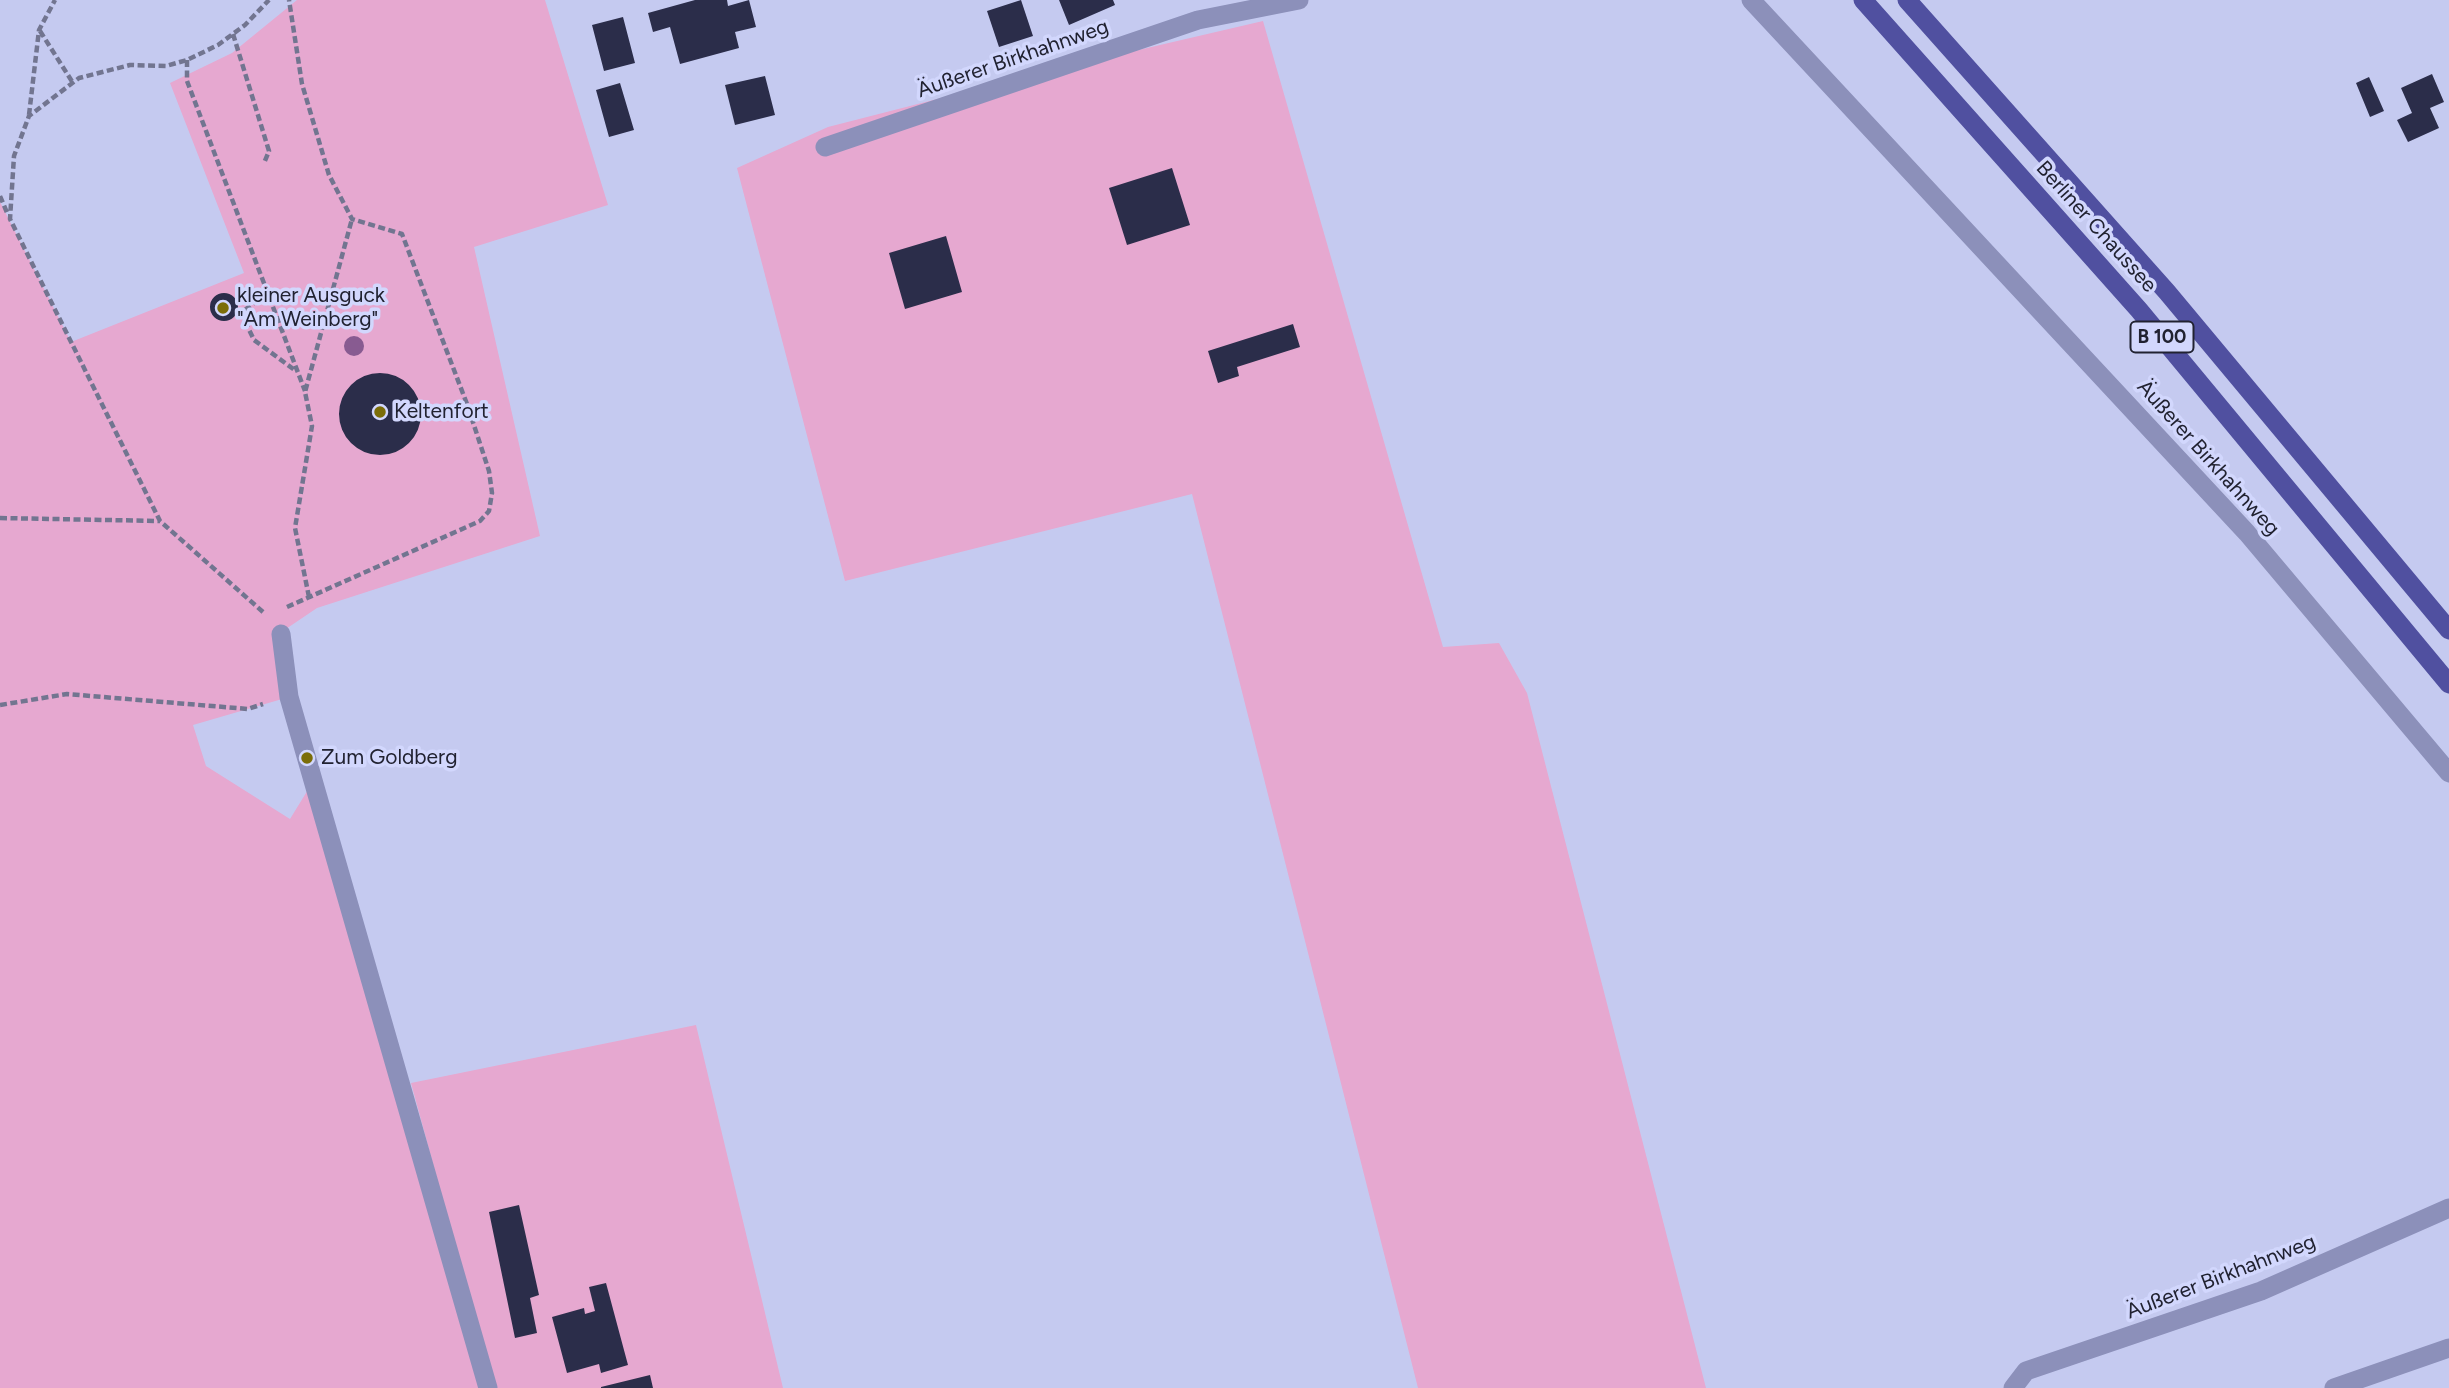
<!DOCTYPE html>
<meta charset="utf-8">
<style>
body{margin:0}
canvas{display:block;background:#c5caf0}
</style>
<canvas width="2449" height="1388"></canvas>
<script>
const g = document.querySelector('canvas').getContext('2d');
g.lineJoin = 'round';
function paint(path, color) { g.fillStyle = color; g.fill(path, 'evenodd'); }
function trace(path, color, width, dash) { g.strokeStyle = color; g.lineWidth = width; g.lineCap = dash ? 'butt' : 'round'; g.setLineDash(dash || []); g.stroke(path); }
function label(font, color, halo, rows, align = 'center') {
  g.font = font + ' Figtree,sans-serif'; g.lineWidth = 7; g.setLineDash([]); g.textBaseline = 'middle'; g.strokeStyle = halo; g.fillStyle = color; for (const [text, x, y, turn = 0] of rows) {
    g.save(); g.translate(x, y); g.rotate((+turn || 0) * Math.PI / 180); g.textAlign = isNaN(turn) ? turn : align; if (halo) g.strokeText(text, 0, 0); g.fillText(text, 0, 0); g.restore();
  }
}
paint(new Path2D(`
 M297 0H545L608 205 474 247 540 536 317 608 280 633 289 697 193 725 206 766 290 819 314 780 483 1388H0V202L71 342 244 273 170 83 232 53Z
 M1263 21 1443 647 1499 643 1527 693 1706 1388H1418L1192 494 845 581 737 168 828 127 1027 76Z
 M696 1025 783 1388H494L411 1083Z`), '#e6a8d0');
paint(new Path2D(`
 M695 0H727L728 6 749 0 756 27 735 32 739 48 680 64 670 27 653 32 648 13Z
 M1021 0 1033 36 999 47 987 11Z
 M1059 0H1113L1115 5 1069 25Z
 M623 17 635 63 604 71 592 25Z
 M2432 74 2444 102 2430 108 2439 128 2408 142 2397 120 2412 113 2401 88Z
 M765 76 775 115 735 125 725 85Z
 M2369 77 2384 111 2370 117 2356 83Z
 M620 83 634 130 609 137 596 90Z
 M1172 168 1190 225 1127 245 1109 188Z
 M946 236 962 292 905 309 889 253Z
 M210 307a14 14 0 1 1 28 0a14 14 0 1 1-28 0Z
 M1293 324 1300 347 1237 367 1239 376 1218 383 1208 351Z
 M339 414a41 41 0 1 1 82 0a41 41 0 1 1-82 0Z
 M519 1205 539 1295 530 1298 537 1333 515 1338 489 1212Z
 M606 1283 628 1365 601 1373 599 1364 567 1373 552 1317 584 1308 585 1314 595 1311 589 1287Z
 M650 1375 653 1388H601V1387Z`), '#2b2d4a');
trace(new Path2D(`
 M40 31 73 83
 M233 34 269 151 264 163
 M187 60V81L305 391
 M29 115 39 30 55 0
 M0 196 8 215
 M267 293 241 313 254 340 296 371
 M0 518 160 521
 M309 597 295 528 312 426 305 392 352 219
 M287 607 480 521 489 511 492 493 489 471 467 404 402 234 352 219 329 175 302 84 289 0
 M263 612 160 521 10 219 14 156 29 116 79 78 130 65 166 66 187 60 218 45 245 25 269 0
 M0 705 67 694 248 709 263 704`), '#727590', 4.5, [7, 3.5]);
trace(new Path2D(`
 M1751 0 2247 533 2449 773
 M825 147 1198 20 1299 0
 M281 634 289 697 488 1388
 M2013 1388 2026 1371 2261 1291 2449 1208
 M2334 1388 2449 1348`), '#8c90ba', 19);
trace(new Path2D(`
 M1863 0 2139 310 2449 684
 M1907 0 2167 292 2449 630`), '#5050a0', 19);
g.fillStyle = '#885b91';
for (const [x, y] of [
 [354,346]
]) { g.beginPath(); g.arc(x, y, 10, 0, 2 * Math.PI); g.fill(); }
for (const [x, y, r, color] of [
 [223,308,7,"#7b6d08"],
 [380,412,7,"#7b6d08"],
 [307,758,7,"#7b6d08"]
]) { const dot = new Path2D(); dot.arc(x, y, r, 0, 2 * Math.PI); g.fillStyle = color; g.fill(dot); trace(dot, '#d2d7fd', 2.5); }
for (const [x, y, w] of [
 [2162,337,63]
]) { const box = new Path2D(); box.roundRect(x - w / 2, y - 15.5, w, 31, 5); g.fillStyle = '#d2d7fd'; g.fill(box); trace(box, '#212231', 2); }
label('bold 19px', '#212231', null, [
 ["B 100",2162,337]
]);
label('21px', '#212231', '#d2d7fd', [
 ["Äußerer Birkhahnweg",1013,59,-19],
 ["Berliner Chaussee",2096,227,48],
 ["Äußerer Birkhahnweg",2208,458,48],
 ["Äußerer Birkhahnweg",2221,1277,-21]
]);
label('21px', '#212231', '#d2d7fd', [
 ["kleiner Ausguck",237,296],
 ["\"Am Weinberg\"",237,320],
 ["Keltenfort",394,412],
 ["Zum Goldberg",321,758]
], 'left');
</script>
